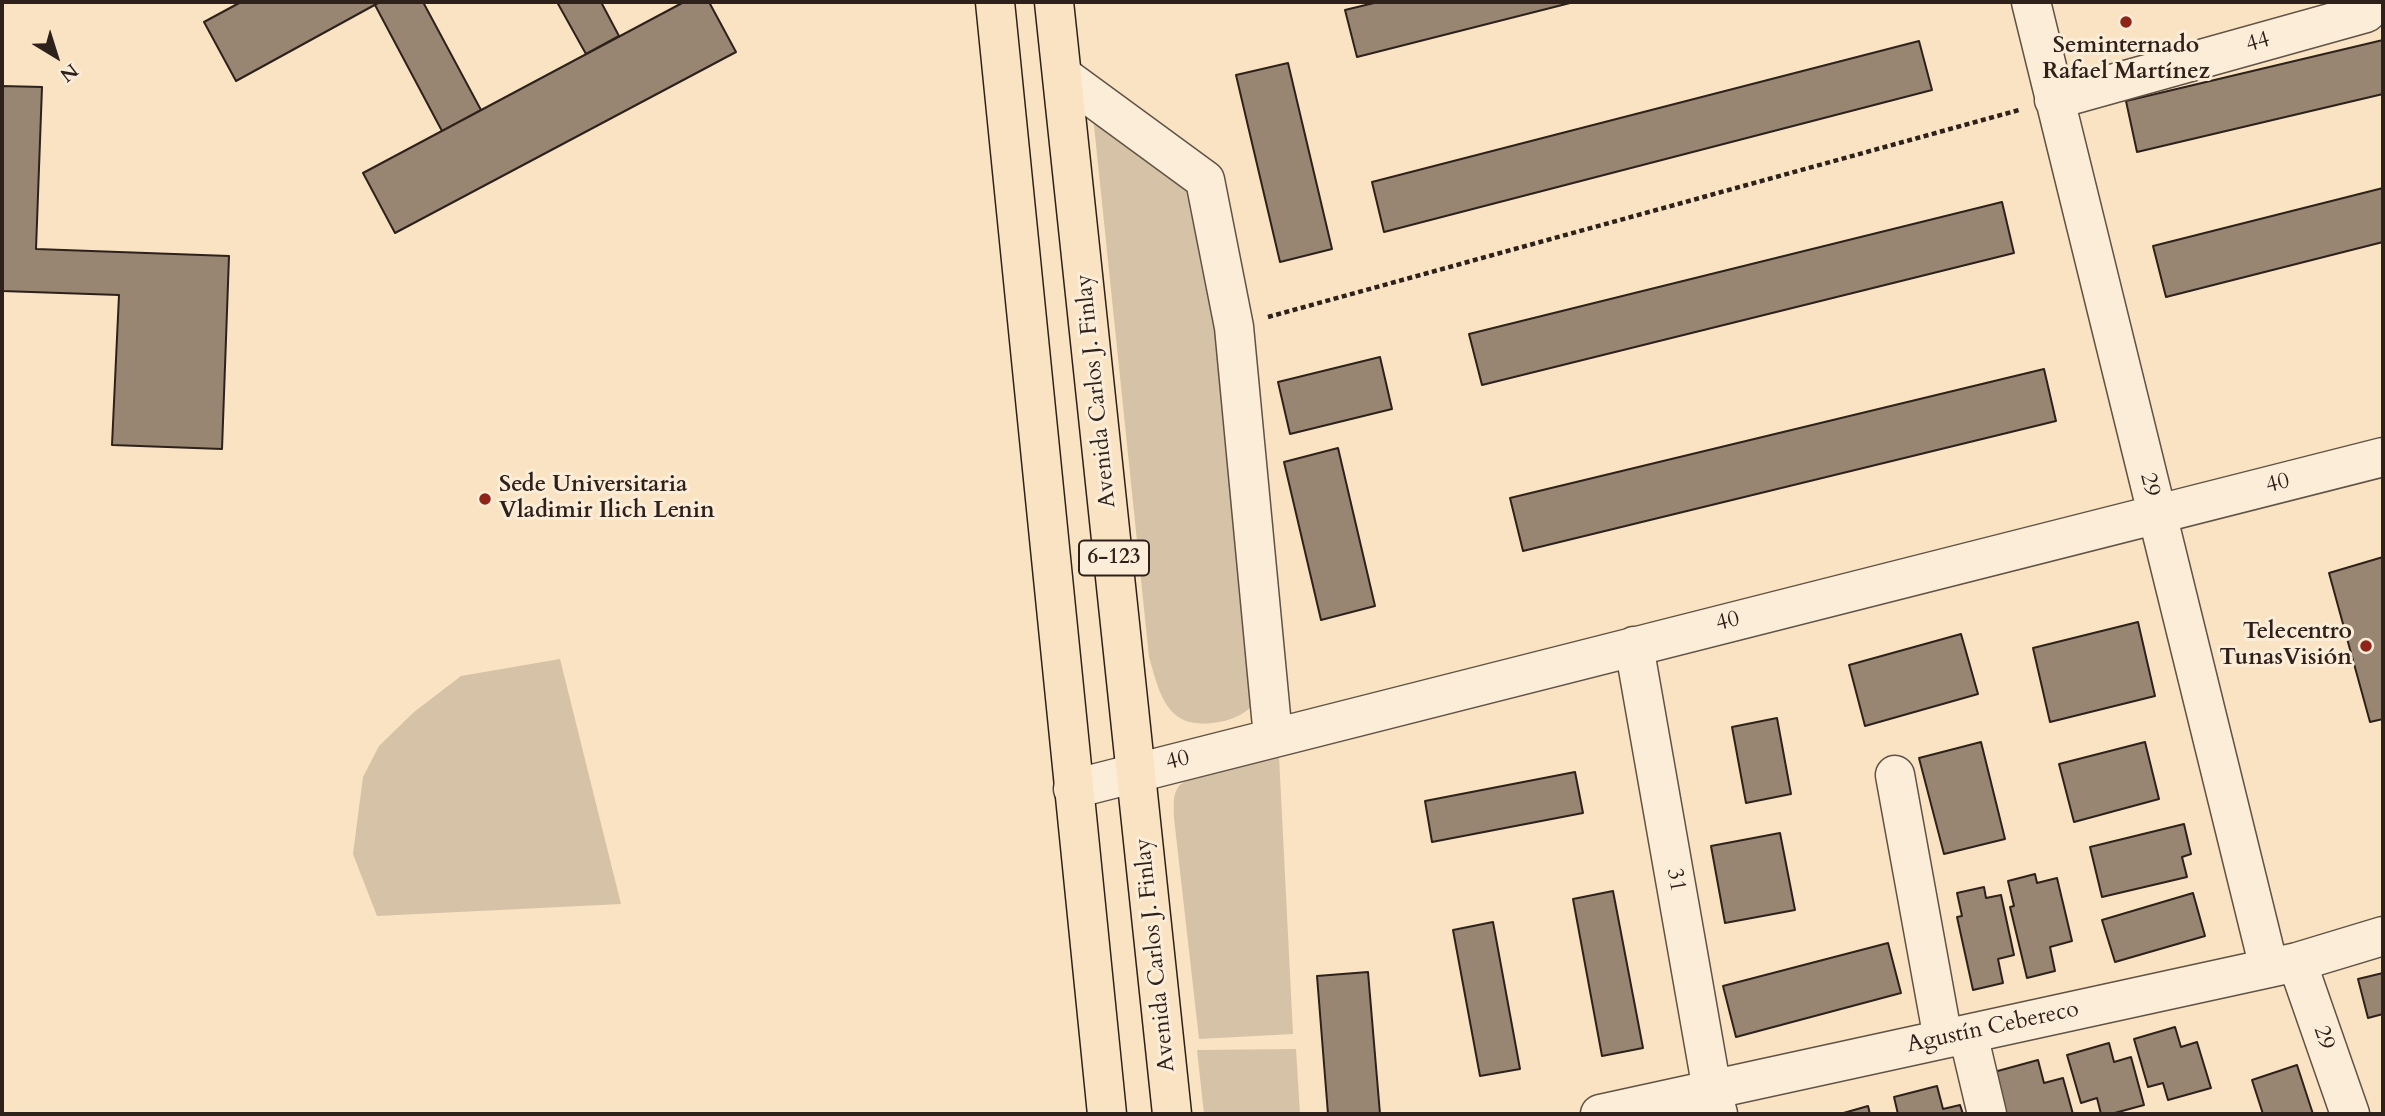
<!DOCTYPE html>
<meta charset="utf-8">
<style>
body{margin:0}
#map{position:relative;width:2385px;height:1116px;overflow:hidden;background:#f9e3c3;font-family:Cardo,serif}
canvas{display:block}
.frame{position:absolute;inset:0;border:4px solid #2e211b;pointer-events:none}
.north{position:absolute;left:21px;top:21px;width:70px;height:70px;-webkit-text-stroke:5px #fbedd8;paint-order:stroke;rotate:142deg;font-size:19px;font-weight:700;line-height:28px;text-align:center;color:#2e211b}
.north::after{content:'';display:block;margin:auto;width:24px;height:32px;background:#2e211b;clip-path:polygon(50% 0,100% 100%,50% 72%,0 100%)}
</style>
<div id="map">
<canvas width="2385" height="1116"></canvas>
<div class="frame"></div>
<div class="north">N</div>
</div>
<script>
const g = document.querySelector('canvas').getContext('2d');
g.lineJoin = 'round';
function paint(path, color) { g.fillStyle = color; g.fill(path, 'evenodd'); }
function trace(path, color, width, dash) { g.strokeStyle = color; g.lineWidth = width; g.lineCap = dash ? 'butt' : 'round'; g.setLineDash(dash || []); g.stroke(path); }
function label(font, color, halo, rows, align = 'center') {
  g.font = font + ' Cardo,serif'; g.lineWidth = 6; g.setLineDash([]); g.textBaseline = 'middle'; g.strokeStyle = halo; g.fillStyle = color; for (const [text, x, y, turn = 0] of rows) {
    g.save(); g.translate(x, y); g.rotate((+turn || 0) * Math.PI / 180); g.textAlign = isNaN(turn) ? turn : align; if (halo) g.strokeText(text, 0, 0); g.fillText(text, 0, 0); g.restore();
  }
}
paint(new Path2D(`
 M1092 106 1198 183 1258 677C1257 683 1258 692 1256 698 1248 722 1199 730 1180 718 1161 707 1155 677 1149 657Z
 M560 659 621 904 377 916 353 854 363 777 379 746 414 712 461 676Z
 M1279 756 1293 1034 1199 1039 1174 818C1174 807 1172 795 1179 786 1191 774 1259 761 1279 756Z
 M1296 1049 1300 1114H1204L1197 1050Z`), '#d6c2a6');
const building = new Path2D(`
 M241 2H380L236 81 204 22Z
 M380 2H423L481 110 442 131 375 5Z
 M557 2H601L619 36 586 54Z
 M684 2H709L736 52 395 233 363 173Z
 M1378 2H1574L1357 57 1345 10Z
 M2383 40V94L2137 152 2126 101Z
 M1919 41 1932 90 1384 232 1372 182Z
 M1288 63 1332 249 1280 262 1236 75Z
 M2 86 42 87 36 249 229 256 222 449 112 445 119 295 2 291Z
 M2383 188V242L2166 297 2153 246Z
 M2002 202 2014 253 1482 385 1469 334Z
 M1380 357 1392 409 1290 434 1278 382Z
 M2044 369 2056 421 1523 551 1510 498Z
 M1338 448 1375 606 1321 620 1284 462Z
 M2383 557V719L2370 722 2329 573Z
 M2138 622 2155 696 2050 722 2033 648Z
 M1961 634 1978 694 1865 726 1849 665Z
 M1777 718 1791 794 1746 803 1732 727Z
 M1981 742 2005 839 1944 854 1919 758Z
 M2145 742 2159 799 2074 822 2059 764Z
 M1575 772 1583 813 1432 842 1425 801Z
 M2184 824 2191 854 2182 857 2187 877 2102 897 2090 847Z
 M1780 833 1795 910 1725 923 1711 846Z
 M2035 874 2037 883 2057 878 2072 941 2050 947 2055 971 2027 978 2010 907 2014 906 2008 881Z
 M1984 887 1986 898 2001 895 2014 955 1998 959 2003 983 1973 990 1957 917 1962 916 1957 893Z
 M1613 891 1643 1048 1602 1056 1573 899Z
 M2193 893 2205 936 2115 962 2102 920Z
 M1493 922 1520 1069 1480 1076 1453 930Z
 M1888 943 1901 993 1736 1037 1723 986Z
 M1368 972 1380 1114H1328L1317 976Z
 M2383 973V1014L2368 1018 2358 979Z
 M2175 1027 2181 1047 2197 1042 2211 1088 2168 1100 2163 1083 2148 1087 2134 1039Z
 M2109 1043 2114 1062 2131 1057 2144 1105 2111 1114H2101L2097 1098 2081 1103 2067 1055Z
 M2038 1060 2044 1083 2063 1078 2073 1114H2005L1994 1072Z
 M2297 1065 2313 1114H2263L2252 1080Z
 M1937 1086 1943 1109 1960 1105 1963 1114H1898L1894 1097Z
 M1868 1106 1870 1114H1840Z`);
paint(building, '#988672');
trace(building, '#2e211b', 2);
const minor = new Path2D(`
 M2031 2 2269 968
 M1063 76 1205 180 1234 327 1273 737
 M2054 100 2366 13 2376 2
 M1634 646 1712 1090 1718 1114
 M1895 775 1943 1039
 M1073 789 2383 457
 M2297 962 2350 1114
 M1968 1034 1987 1114
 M1600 1114 2297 962 2383 936`);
const major = new Path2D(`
 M995 2 1107 1114
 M1054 2 1172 1114`);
trace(minor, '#615245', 41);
trace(major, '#2e211b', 41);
trace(new Path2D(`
 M1268 317 2019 110`), '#2e211b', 4.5, [5, 3.5]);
trace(minor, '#fbedd8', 38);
trace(major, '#f9e3c3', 38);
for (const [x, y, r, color] of [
 [2126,22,7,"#8f2418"],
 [485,499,7,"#8f2418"],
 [2366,646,7,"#8f2418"]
]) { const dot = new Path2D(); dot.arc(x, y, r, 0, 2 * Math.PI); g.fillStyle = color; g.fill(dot); trace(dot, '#fbedd8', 2.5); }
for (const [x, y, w] of [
 [1114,558,70]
]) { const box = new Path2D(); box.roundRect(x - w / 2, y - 17.5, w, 35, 5); g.fillStyle = '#fbedd8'; g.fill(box); trace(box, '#2e211b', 2); }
label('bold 21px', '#2e211b', null, [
 ["6-123",1114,558]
]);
label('23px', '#2e211b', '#fbedd8', [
 ["44",2258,43,-16],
 ["Avenida Carlos J. Finlay",1097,391,-96],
 ["40",2278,484,-14],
 ["29",2149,485,76],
 ["40",1728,622,-14],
 ["40",1178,761,-14],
 ["31",1675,880,80],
 ["Avenida Carlos J. Finlay",1156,955,-96],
 ["Agustín Cebereco",1993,1028,-12],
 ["29",2323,1038,71]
]);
label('bold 23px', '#2e211b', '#fbedd8', [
 ["Seminternado",2126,47],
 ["Rafael Martínez",2126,73],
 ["Sede Universitaria",499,486,"left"],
 ["Vladimir Ilich Lenin",499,512,"left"],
 ["Telecentro",2352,633,"right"],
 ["TunasVisión",2352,659,"right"]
]);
</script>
